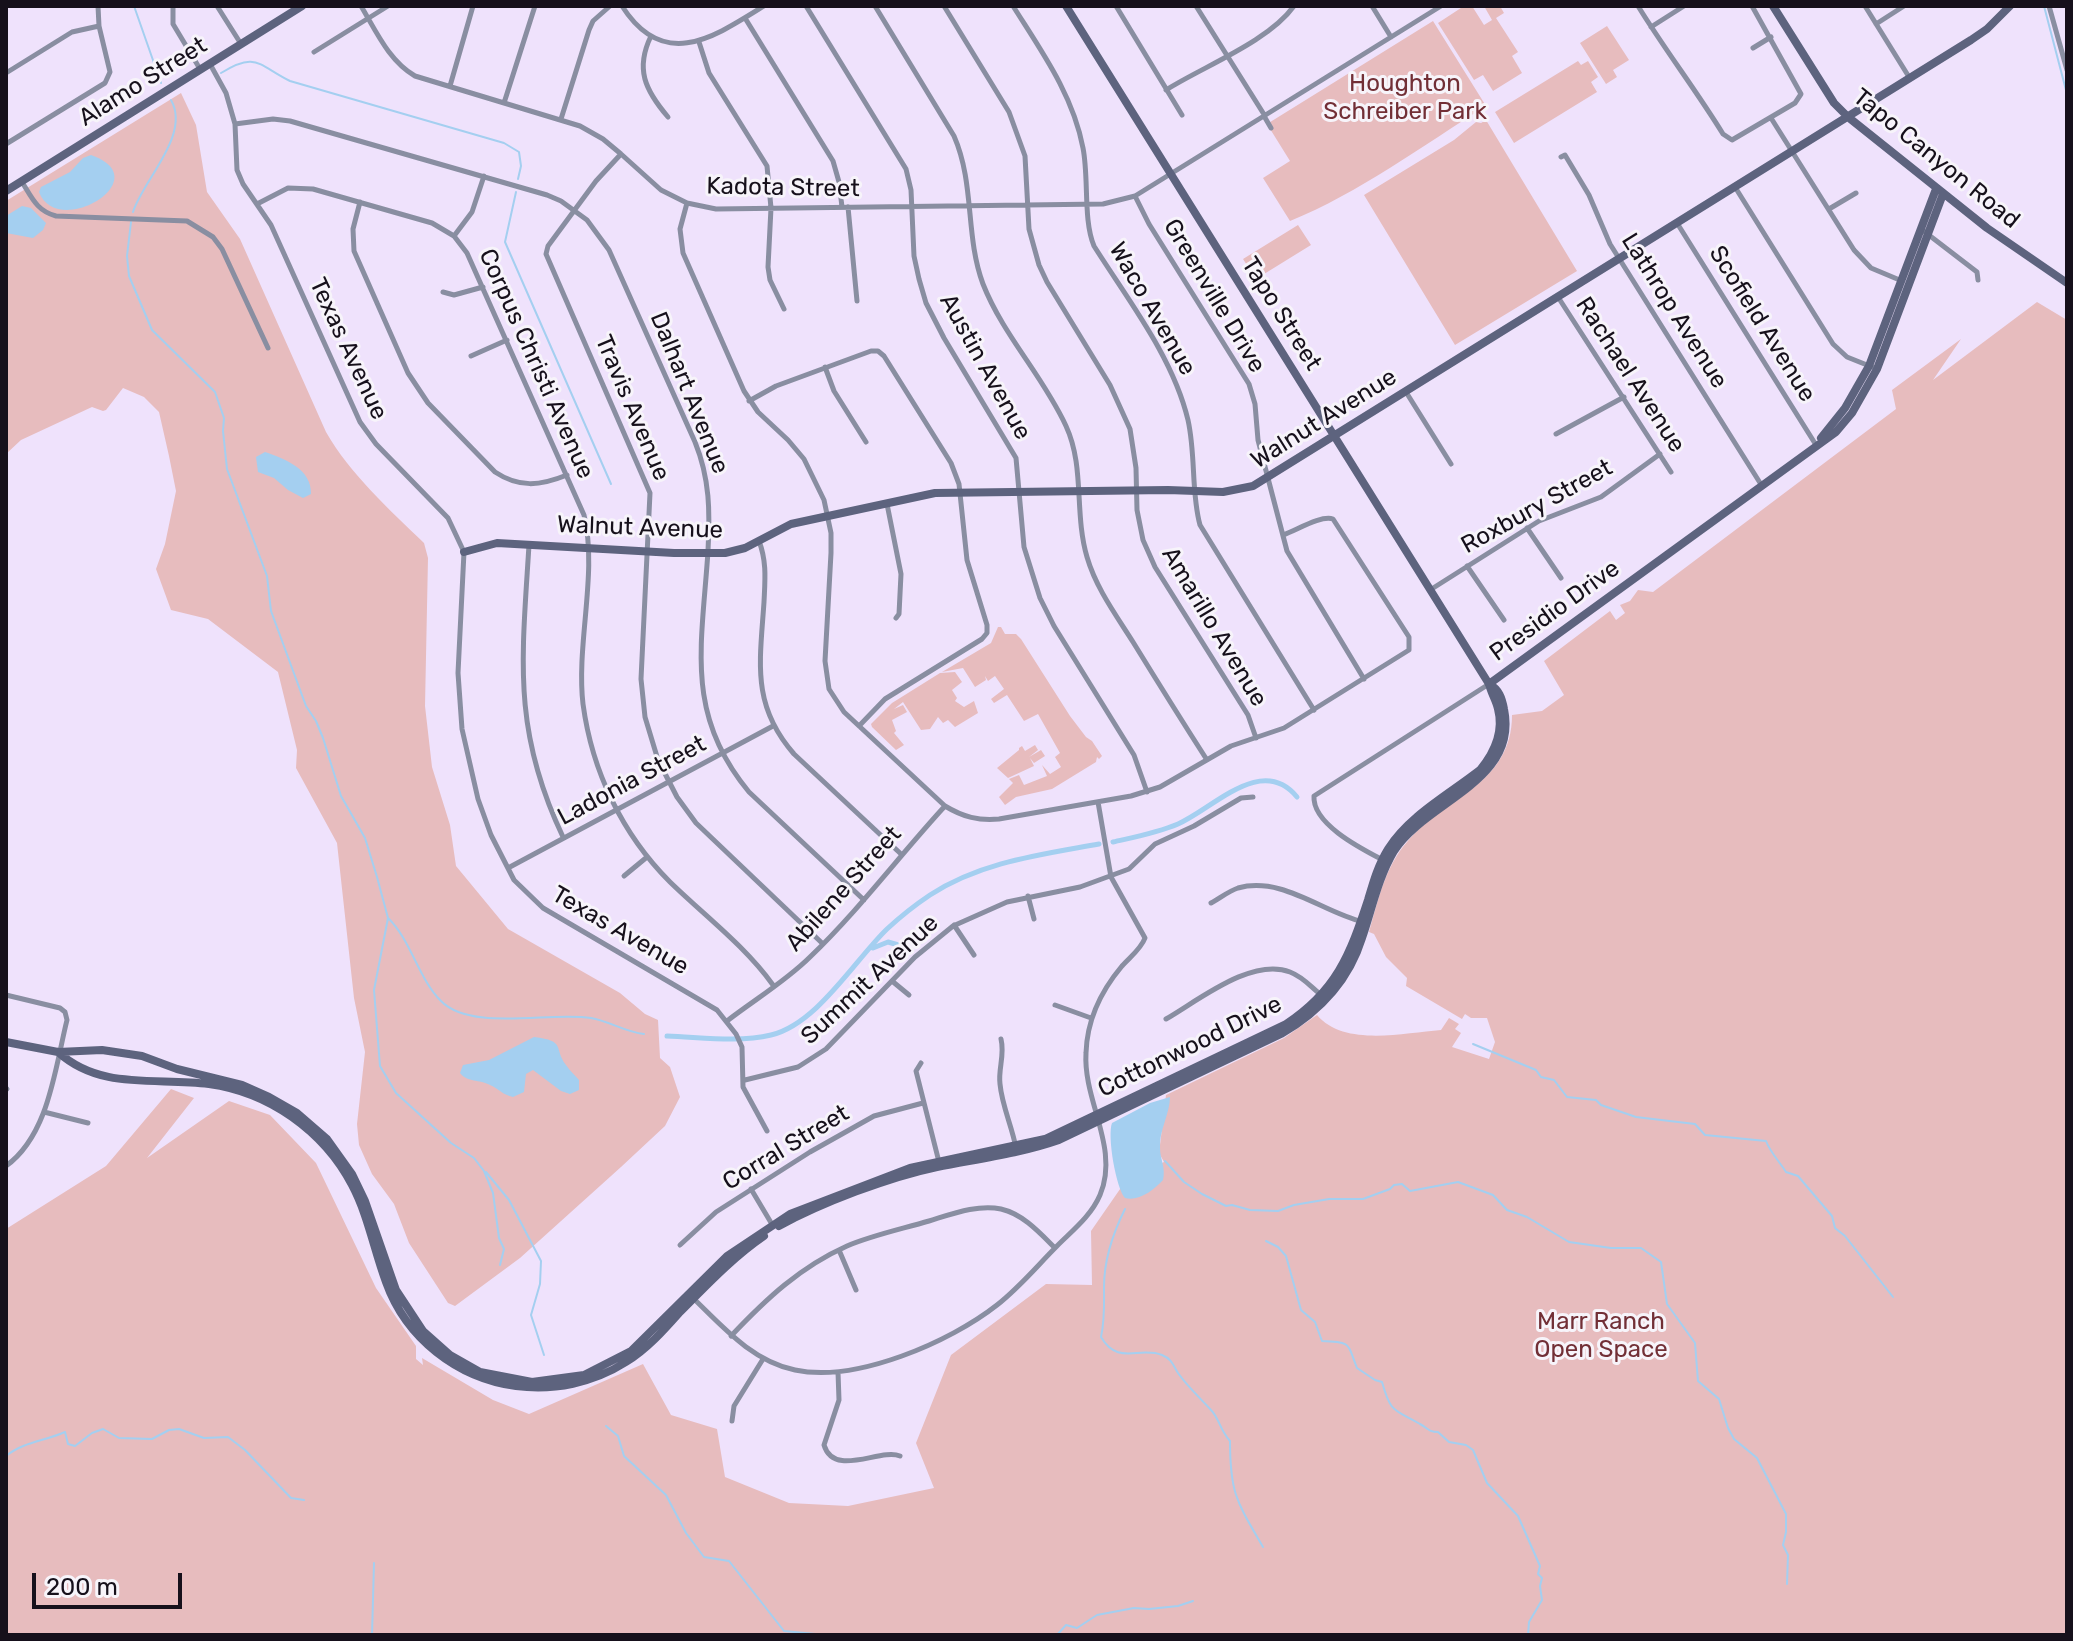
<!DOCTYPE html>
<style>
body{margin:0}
#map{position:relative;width:2073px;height:1641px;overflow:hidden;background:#efe2fc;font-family:Rubik,sans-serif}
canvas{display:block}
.frame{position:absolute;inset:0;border:8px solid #16101b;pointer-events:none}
.scale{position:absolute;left:32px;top:1573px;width:150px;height:36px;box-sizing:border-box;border:4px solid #16101b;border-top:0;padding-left:10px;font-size:24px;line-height:28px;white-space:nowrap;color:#16101b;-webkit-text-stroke:6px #f7f4fa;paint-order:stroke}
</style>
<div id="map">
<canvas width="2073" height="1641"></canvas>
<div class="frame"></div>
<div class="scale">200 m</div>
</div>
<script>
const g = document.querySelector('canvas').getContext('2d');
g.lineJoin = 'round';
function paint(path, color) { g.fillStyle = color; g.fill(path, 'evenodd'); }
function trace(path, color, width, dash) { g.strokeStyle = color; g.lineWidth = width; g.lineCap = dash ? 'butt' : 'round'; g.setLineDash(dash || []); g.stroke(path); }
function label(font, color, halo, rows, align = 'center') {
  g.font = font + ' Rubik,sans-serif'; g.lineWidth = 6; g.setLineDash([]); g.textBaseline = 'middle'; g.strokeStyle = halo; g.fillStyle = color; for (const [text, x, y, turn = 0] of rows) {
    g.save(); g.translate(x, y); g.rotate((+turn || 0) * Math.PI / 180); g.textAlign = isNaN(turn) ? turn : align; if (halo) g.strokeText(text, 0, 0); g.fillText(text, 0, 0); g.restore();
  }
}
paint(new Path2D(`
 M1464 6H1472L1484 25 1492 20 1484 6H1500L1504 13 1496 18 1518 52 1512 56 1522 73 1493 91 1483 75 1474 80 1438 23Z
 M1433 21 1486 106C1422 146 1359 193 1290 221L1263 178 1290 161 1267 124Z
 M1607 26 1629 60 1613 70 1617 77 1606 84 1580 43Z
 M1578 61 1581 65 1588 61 1598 77 1591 82 1597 92 1514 143 1495 112Z
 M181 93 196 125 207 192 240 239 326 432C350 474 389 509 424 543L428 558 425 706 432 767 450 825 456 866 508 929 620 993 645 1014 658 1020 660 1058 670 1067 680 1097 665 1126 621 1167 520 1258 455 1306 448 1303 409 1243 394 1204 372 1174 359 1145 357 1124 365 1052 354 998 337 843 296 768 297 750 278 672 208 619 171 610 156 569 165 544 176 491 169 456 159 412 144 397 123 388 106 410 103 411 92 407 21 440 6 454V201Z
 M1486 120 1577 271 1455 345 1364 195 1454 140 1476 122 1481 123Z
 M1298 225 1311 245 1256 279 1243 259Z
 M2037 302 2067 320V1635H6V1229L106 1166 171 1089 194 1098 147 1158 229 1101 270 1115 316 1163 376 1288 416 1346V1359L423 1365 422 1358 493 1400 529 1414 643 1364 671 1415 717 1429 725 1477 789 1503 848 1506 934 1488 916 1443 951 1355 1046 1284 1092 1285 1091 1231 1127 1179 1164 1162 1159 1153 1166 1095 1284 1038 1317 1015C1344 1047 1403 1033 1441 1030L1449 1018 1459 1024 1455 1029 1461 1033 1452 1047 1489 1059 1495 1042 1487 1018H1471L1465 1014 1462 1019 1406 986 1407 978 1386 957 1374 934 1369 932C1378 901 1385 867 1407 842 1444 797 1512 785 1512 715L1542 711 1564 695 1544 661 1610 611 1616 620 1625 613 1620 605 1630 601 1638 590 1653 592 1896 409 1892 390 1961 339 1933 380Z
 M998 627H1001L1005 634H1016L1021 639 1070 716 1086 737 1092 741 1102 756 1099 759 1097 757 1096 762 1052 789 1016 797 1005 805 999 797 1013 783 1009 779 1019 775 1024 785 1047 776 1042 765 1050 774 1061 767 1055 757 1060 753 1038 714 1024 721 1007 695 994 703 991 699 1004 689 995 676 988 681 985 676 986 680 975 687 963 668 942 672 991 643Z
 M955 672 962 682 952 690 957 698 955 701 964 707 974 701 978 713 955 727 948 720 943 723 938 717 930 729 921 730 903 702 894 709 903 705 907 712 892 720 896 731 894 733 904 745 896 750 872 727 871 724 892 703 940 673Z
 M1035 745 1038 750 1029 757 1041 750 1045 756 1034 763 1030 758 1034 766 1008 778 997 768 1019 750V748L1022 746 1025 751Z`), '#e7bcbe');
paint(new Path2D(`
 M91 155C160 179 57 240 39 192L41 187 70 172 83 158Z
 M22 206 31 208 46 223 43 230 33 238 6 233V216Z
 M265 452C285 459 312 469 311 494L303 498 288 490 274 478 258 472 256 457Z
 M534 1037C567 1041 553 1048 566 1065 570 1071 575 1075 579 1080V1090L570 1094 561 1091 533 1070 526 1074 524 1092 513 1097C503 1095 499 1089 490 1085 479 1079 468 1083 460 1073L463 1065 489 1060Z
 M1170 1097C1170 1114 1159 1130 1160 1148 1160 1159 1166 1168 1163 1180 1154 1190 1138 1202 1125 1198 1116 1188 1107 1136 1112 1123L1150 1103Z`), '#a4cff0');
trace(new Path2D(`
 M134 6 161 83
 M2044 6 2067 94
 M221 73C256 51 258 65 290 81L504 143 519 152 521 166 518 179
 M516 192 505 242 611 484
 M133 212C143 180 191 135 171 100
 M131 222 127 256 129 276 152 330 215 392 224 418 223 431 227 469 267 576 271 611 306 706 316 721 323 738 341 796 365 838 377 877 388 918 374 990 380 1066 396 1093 451 1143 474 1158 484 1171 493 1193 499 1238 504 1249 500 1265
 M388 918C411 940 418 978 441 1001 471 1032 551 1011 591 1018 609 1021 625 1032 644 1034
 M1473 1044 1536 1070 1541 1077 1554 1080 1567 1097 1596 1100 1601 1105 1636 1117 1695 1124 1705 1135 1766 1141C1770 1152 1779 1161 1786 1172L1798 1176 1832 1216 1835 1228 1845 1236 1893 1297
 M1165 1161 1184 1182 1202 1194 1226 1206 1232 1205 1250 1210 1278 1211 1294 1205 1329 1199H1363L1390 1189 1394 1185 1402 1184 1410 1191 1458 1182 1493 1195 1507 1210 1527 1217 1569 1242 1611 1248H1641L1661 1262 1667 1304 1695 1343 1698 1381 1719 1399 1728 1428 1734 1439 1757 1458 1786 1514V1532L1783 1545 1788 1555 1787 1584
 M486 1172 509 1200 541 1261 540 1284 531 1315 544 1355
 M1125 1209C1113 1233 1104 1259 1104 1287 1104 1305 1105 1319 1101 1337 1118 1366 1139 1346 1162 1355 1172 1359 1173 1365 1178 1373 1187 1386 1201 1399 1211 1410 1219 1418 1220 1430 1230 1441 1230 1494 1237 1502 1263 1547
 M1266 1241 1278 1247 1286 1256 1301 1310 1315 1322 1322 1341C1352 1342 1347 1343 1357 1368L1375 1380 1382 1382C1391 1414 1394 1409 1420 1424 1428 1428 1428 1432 1438 1432L1449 1442 1466 1445 1473 1450 1487 1483 1518 1516 1540 1566 1538 1574 1542 1578 1540 1586 1542 1600 1529 1622 1528 1635
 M606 1426 618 1436 624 1456 666 1495 686 1533 704 1557 729 1561 784 1631 826 1635
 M6 1456C23 1442 45 1441 65 1432L68 1444 75 1446 92 1433 103 1429 119 1438 152 1439 169 1430 179 1429 204 1438 228 1437 245 1450 291 1498 304 1500
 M372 1635 374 1563
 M1057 1635 1066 1625 1077 1628 1097 1615 1134 1608 1149 1609 1178 1606 1193 1601`), '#a4cff0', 2);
trace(new Path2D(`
 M1113 842C1135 837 1157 833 1178 824 1214 808 1262 754 1297 797
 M873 948 888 942 902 946
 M667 1036C700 1037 738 1043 771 1035 817 1024 854 961 887 929 900 917 915 905 930 895 981 862 1039 855 1099 844`), '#a4cff0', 5);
trace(new Path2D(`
 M173 6V24L200 69
 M217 6 241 44
 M361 6C376 31 389 61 415 76L580 126 603 139 621 154 661 190 687 203 716 209 1103 204 1135 196 1441 6
 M622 6C664 72 714 37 764 6
 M806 6 906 169 911 190 914 256 919 279 926 303 944 338 1016 458 1024 547 1040 598 1054 626 1134 755 1147 792
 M875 6 954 136C975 184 965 236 983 284 1003 335 1043 376 1066 426 1085 467 1074 513 1087 557 1096 588 1116 615 1133 642 1157 681 1182 721 1207 760
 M944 6 1009 112 1025 156 1029 229 1039 265 1047 282 1110 385 1130 429 1136 468 1137 510 1143 540 1155 567 1248 715 1256 738
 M1013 6C1042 52 1073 95 1083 148 1089 178 1083 220 1094 246 1128 300 1173 357 1188 420 1196 456 1191 493 1200 525L1314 710
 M1116 6 1182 115
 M1196 6 1265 116
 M1372 6 1391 37
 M1638 6C1665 50 1696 90 1723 134L1732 140 1795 103 1801 94 1752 6
 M1865 6 1909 77
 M2049 6 2067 70
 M745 18 833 161 839 182 842 207
 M1876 24 1904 6
 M1651 27 1684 6
 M651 36C635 69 645 90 668 117
 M699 42 709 73 767 166 771 208 768 267 770 280 784 309
 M1753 48 1771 37
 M314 52 388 6
 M210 64 226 93 235 124 237 170 243 184 271 225 360 422 376 444 448 518 464 552 458 673 462 729 478 799 491 835 514 880 543 908 717 1010 736 1034 742 1047 743 1087 767 1131
 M6 73 72 32 99 26
 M450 86 473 6
 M1166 90C1204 66 1268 42 1294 6
 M504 103 535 6
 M1264 116 1271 128
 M1771 118 1854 250 1871 268 1902 281
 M561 119 589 30 593 21 610 6
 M235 124 273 119 290 121 547 195 561 201 587 220 609 250 695 442C710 479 710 512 708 551 702 645 684 714 749 792L864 900
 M6 144 105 83 110 72 99 26 98 6
 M621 154 596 181 548 246 546 254 650 493 641 679 645 717 658 760 677 797 696 823 823 944
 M1561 157 1565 155 1589 195 1610 244 1762 486
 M22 182C32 198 37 211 56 216L187 221 213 237 222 249 268 348
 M1735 187 1833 344 1847 357 1872 367
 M1135 196 1149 224 1249 384 1255 404 1258 440 1287 551 1364 679
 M360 202 353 229 354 251 408 373 428 403 495 472C519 488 540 486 567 475
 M687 203 680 229 683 253 744 391 758 412 788 440 804 459 824 500 831 533V553L825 661 829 689 844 712 945 806C963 817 979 821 999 819L1131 796 1160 787 1231 746 1284 728 1409 650V637L1333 519C1321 515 1297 530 1283 535
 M257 204 288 188 313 189 432 223 454 236 467 253 584 515C598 572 576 644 583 704 592 771 622 834 670 882 705 916 745 946 773 985
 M848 207 857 301
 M1829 209 1856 193
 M1677 223 1816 445
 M1921 229 1977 272 1978 280
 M454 236 472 212 484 176
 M443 292 454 295 483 287
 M1558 297 1671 472
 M471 356 507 340
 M825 367 834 391 866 442
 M1406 392 1451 464
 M749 401 776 386 871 351H878L884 356 951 463 959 484 967 560 987 625V633L982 639 885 699 859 726
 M1556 434 1624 397
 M887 504 901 574 899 614 896 618
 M1527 528 1561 578
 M759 541C767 562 765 580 764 602 760 662 751 705 794 754L901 854
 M529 545C522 659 512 730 563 837
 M1467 566 1504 620
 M1430 590 1539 521 1601 497 1660 454
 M1383 860C1362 849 1312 824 1314 796L1489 684
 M508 868 773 726
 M624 876 647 857
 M1028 896 1034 919
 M1211 903C1220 898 1229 891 1238 888 1282 876 1322 912 1363 922
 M954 925 974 955
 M892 981 909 995
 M6 995 60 1008 65 1012 67 1020C55 1068 49 1135 6 1166
 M1055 1005 1091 1018
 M1166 1019C1199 1000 1252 957 1290 972 1303 977 1310 986 1320 994
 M727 1021C754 1000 786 981 810 957 859 910 899 856 945 806
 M1001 1039C1005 1055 998 1069 1000 1084 1002 1106 1012 1126 1016 1148
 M921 1063 916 1071 939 1162
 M745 1080 798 1067 826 1049 915 957 953 926 1007 902 1080 887 1129 869 1155 844 1194 826 1241 798 1253 797
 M6 1088 7 1089
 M44 1112 88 1123
 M751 1189 773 1226
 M680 1245 716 1212 810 1152 874 1116 923 1103
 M839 1250 856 1290
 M693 1298C723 1327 752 1361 795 1370 856 1383 950 1342 997 1305 1020 1287 1037 1266 1057 1246 1073 1230 1091 1216 1100 1195 1120 1148 1083 1101 1086 1053 1087 1020 1101 991 1122 966 1130 957 1141 949 1145 938L1111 877 1098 802
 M731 1336C766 1299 800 1267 847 1246 873 1235 902 1229 929 1221 952 1214 978 1204 1001 1209 1023 1214 1040 1233 1055 1248
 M838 1372 839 1400 824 1445C834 1478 880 1448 900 1456
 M732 1421 734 1406 763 1359`), '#898ea1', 5);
trace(new Path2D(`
 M1773 6 1834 103 1848 117 1987 228 2067 283
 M6 191 302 6
 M1821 438 1845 408 1869 366 1936 189
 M464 552 497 543 674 553H725L745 548 791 524 935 493 1168 490 1223 492 1253 486 1971 40 1987 29 2010 6
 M1489 684 1836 432 1852 413 1877 369 1943 194
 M6 1042 58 1052 102 1050 142 1056 177 1069 242 1085 269 1097 297 1113 327 1139 352 1174 365 1201 396 1290 423 1331 450 1355 480 1372 532 1382 584 1375 631 1351 727 1256 790 1214 910 1168 1045 1139 1286 1024C1336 991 1350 955 1368 900 1373 883 1378 865 1388 849 1410 815 1448 795 1480 770 1494 753 1504 732 1498 709 1496 700 1491 693 1489 684L1066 6
 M58 1052C101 1091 157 1077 209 1084 238 1088 268 1100 292 1117 316 1134 338 1158 352 1185 368 1215 374 1250 386 1282 406 1338 457 1378 516 1386 554 1391 593 1383 626 1362 647 1349 663 1331 679 1313 706 1286 732 1258 764 1236
 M779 1226C821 1203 889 1177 937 1167 977 1159 1019 1154 1059 1140L1281 1034C1319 1012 1349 980 1362 938 1372 909 1378 878 1394 851 1426 801 1519 782 1504 709 1502 698 1499 689 1489 684`), '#5d637e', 8);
label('24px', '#16101b', '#f7f4fa', [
 ["Alamo Street",143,82,-32],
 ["Tapo Canyon Road",1936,159,39],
 ["Kadota Street",783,188,1],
 ["Greenville Drive",1214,296,59],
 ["Waco Avenue",1152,309,60],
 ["Lathrop Avenue",1674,311,58],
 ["Tapo Street",1281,314,58],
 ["Scofield Avenue",1762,324,58],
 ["Texas Avenue",348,349,65],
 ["Corpus Christi Avenue",536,364,66],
 ["Austin Avenue",985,367,61],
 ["Rachael Avenue",1630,375,57],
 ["Dalhart Avenue",689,393,68],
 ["Travis Avenue",632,408,67],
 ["Walnut Avenue",1324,419,-32],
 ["Roxbury Street",1537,507,-29],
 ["Walnut Avenue",640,528,2],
 ["Presidio Drive",1555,611,-36],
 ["Amarillo Avenue",1214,627,59],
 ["Ladonia Street",632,781,-28],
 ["Abilene Street",844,889,-48],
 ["Texas Avenue",620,931,30],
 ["Summit Avenue",870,980,-43],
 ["Cottonwood Drive",1190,1047,-26],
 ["Corral Street",786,1148,-31]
]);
label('24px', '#722f36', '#f7f4fa', [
 ["Houghton",1405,84],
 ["Schreiber Park",1405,112],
 ["Marr Ranch",1601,1322],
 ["Open Space",1601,1350]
]);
</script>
